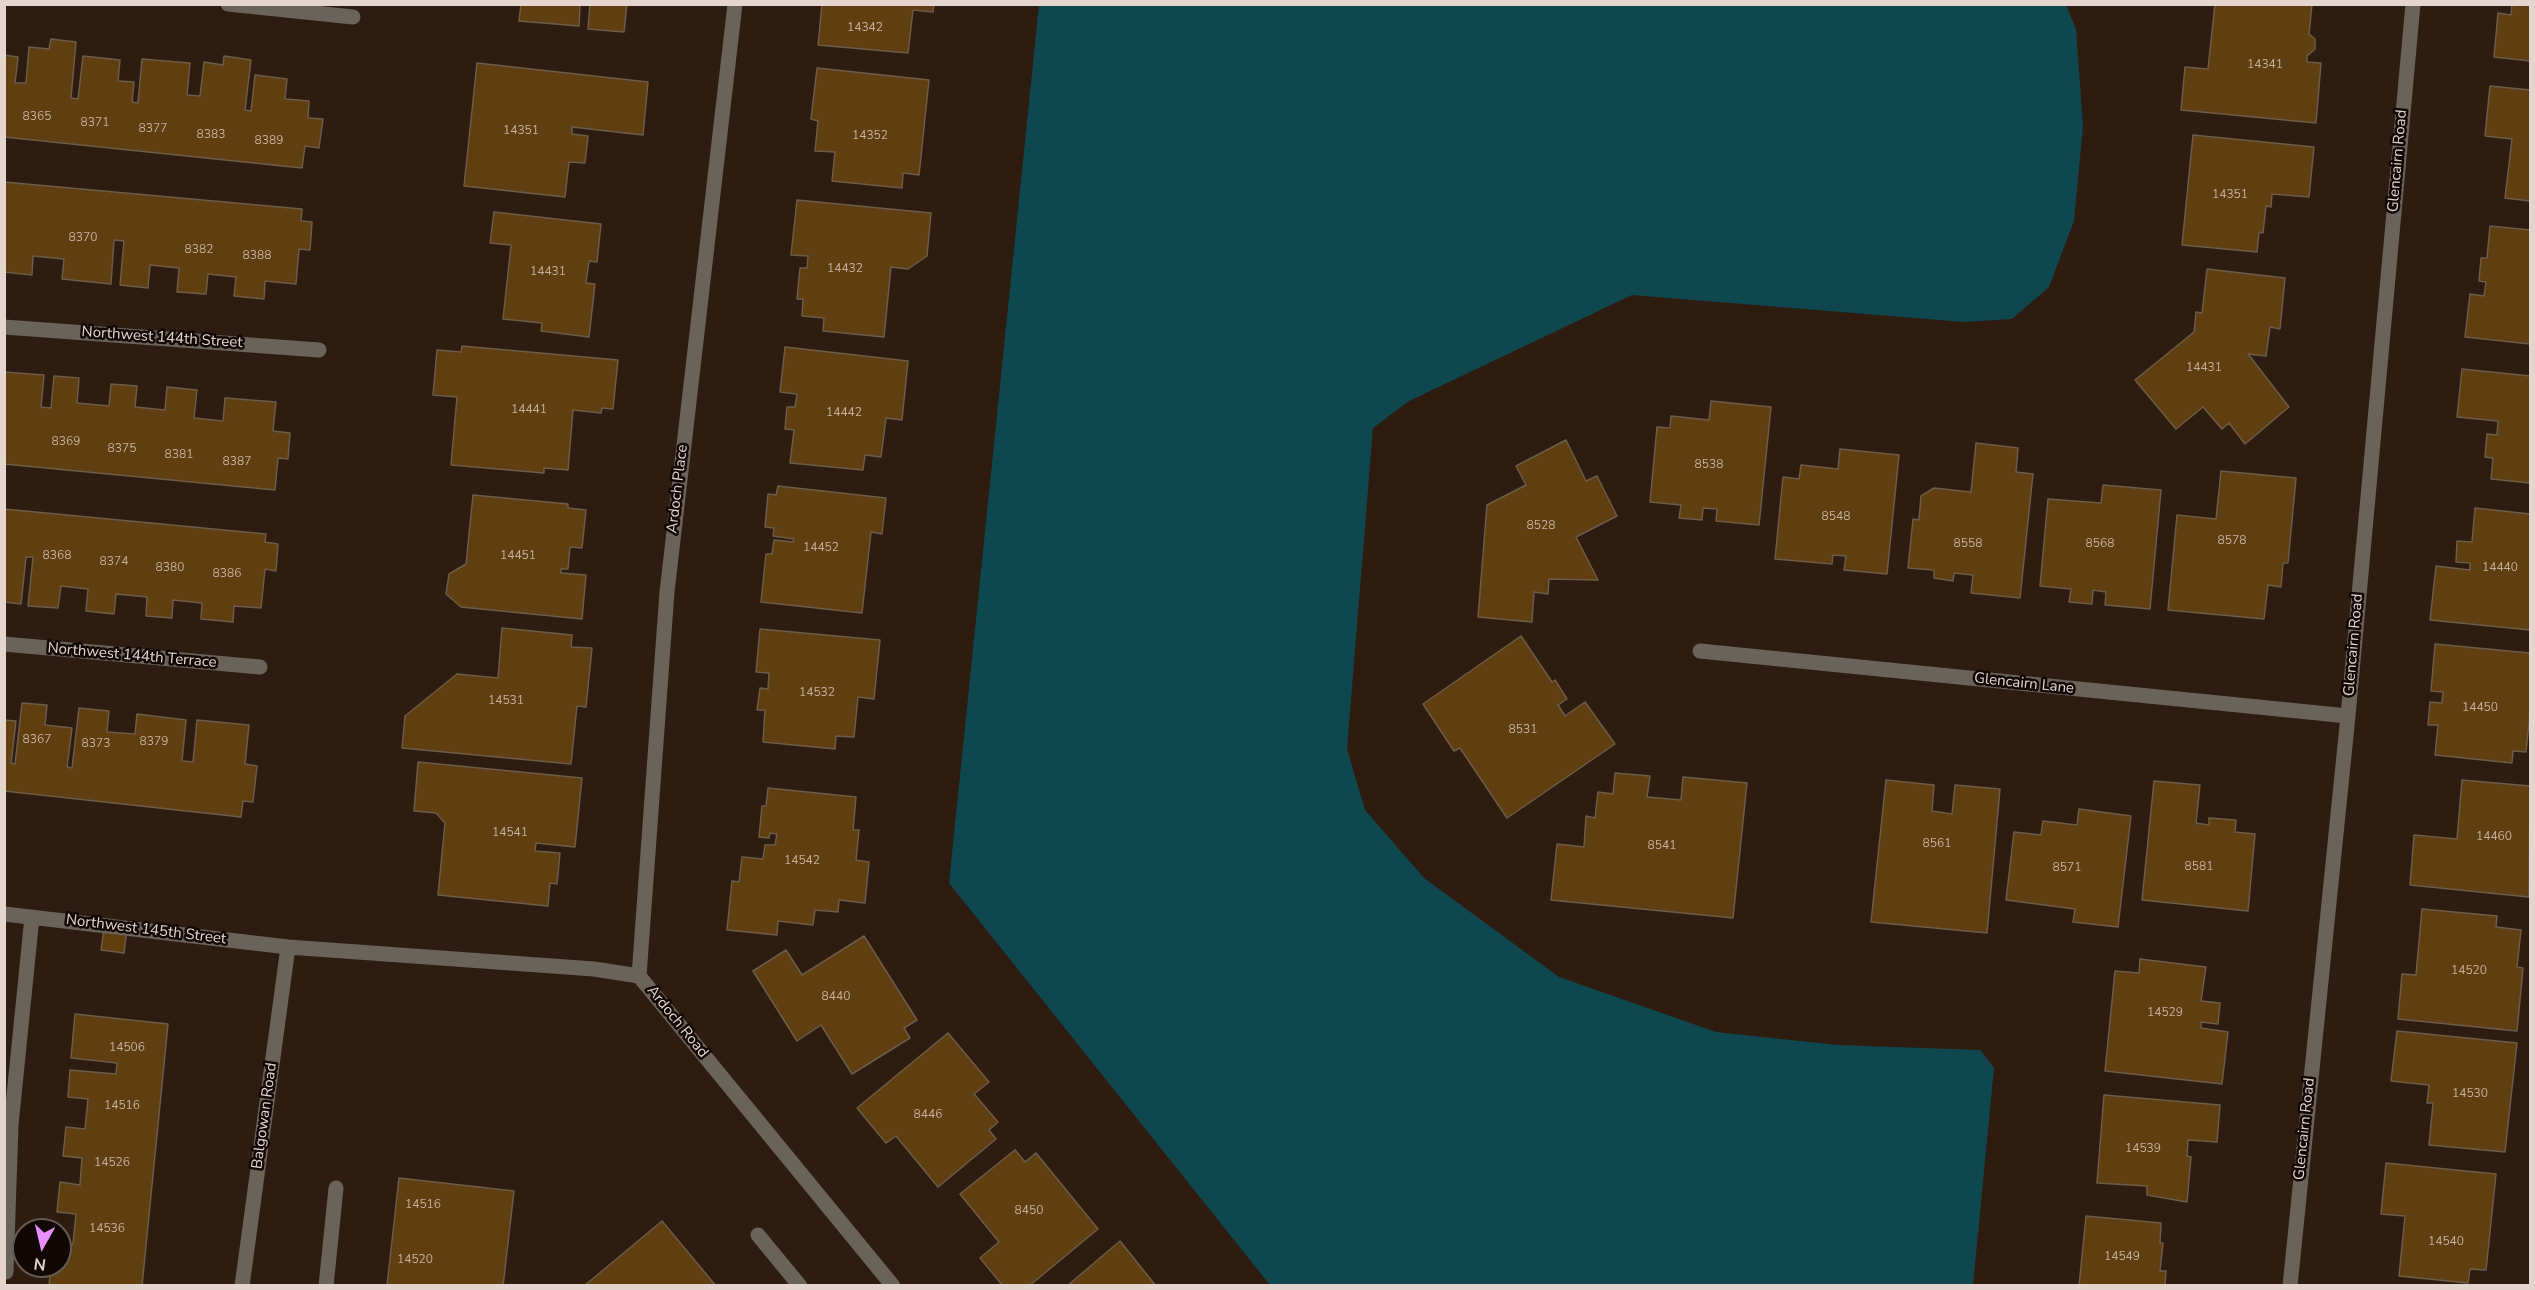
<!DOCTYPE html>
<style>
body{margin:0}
#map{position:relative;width:2535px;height:1290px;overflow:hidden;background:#2f1c10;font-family:"Nunito Sans",sans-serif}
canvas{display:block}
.frame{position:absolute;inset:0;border:6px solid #e4d6cf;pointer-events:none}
.north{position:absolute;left:12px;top:1218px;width:60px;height:60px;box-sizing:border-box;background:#110805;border:2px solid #655a56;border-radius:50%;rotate:188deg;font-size:16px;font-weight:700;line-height:24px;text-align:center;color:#e4d6cf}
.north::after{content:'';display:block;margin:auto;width:21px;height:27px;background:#e98eff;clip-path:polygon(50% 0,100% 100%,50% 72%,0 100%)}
</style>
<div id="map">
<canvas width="2535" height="1290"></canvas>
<div class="frame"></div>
<div class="north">N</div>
</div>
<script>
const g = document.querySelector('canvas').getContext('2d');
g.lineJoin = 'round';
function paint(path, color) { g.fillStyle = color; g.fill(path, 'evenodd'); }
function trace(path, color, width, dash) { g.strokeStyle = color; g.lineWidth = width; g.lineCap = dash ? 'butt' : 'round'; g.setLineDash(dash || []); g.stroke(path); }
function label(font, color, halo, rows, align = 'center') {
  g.font = font + ' "Nunito Sans",sans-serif'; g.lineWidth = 5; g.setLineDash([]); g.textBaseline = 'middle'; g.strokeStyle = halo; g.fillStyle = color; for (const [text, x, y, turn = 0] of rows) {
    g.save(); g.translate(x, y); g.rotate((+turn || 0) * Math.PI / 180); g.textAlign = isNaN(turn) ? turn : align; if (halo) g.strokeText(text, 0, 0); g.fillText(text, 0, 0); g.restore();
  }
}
paint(new Path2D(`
 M1039 5H2066L2076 29 2083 126 2074 221 2049 287 2012 319 1964 322 1632 295 1409 401 1373 428 1347 749 1365 810 1424 878 1559 977 1716 1032 1837 1045 1980 1050 1994 1068 1973 1285H1270L949 883Z`), '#0f474f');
const building = new Path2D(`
 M521 4H580L579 26 519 21Z
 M590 4H627L624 32 588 29Z
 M822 4H934L933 12 913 10 908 53 818 45Z
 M2215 4H2312L2309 34 2315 39V49L2307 56V62L2321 63 2316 123 2181 110 2185 67 2208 69Z
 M2512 4H2530V61L2494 57 2498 13 2511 15Z
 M51 39 76 42 71 98 78 99 83 56 120 60 118 81 134 82 132 102 138 103 142 59 190 63 187 95 200 96 204 62 223 65 224 56 251 60 245 110 251 111 255 75 287 79 285 99 309 101 308 118 323 119 319 148 305 146 302 168 4 137V55L18 57 15 83H26L29 47 49 49Z
 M477 63 648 82 643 135 572 127V134L588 136 585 163 569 162 565 197 464 186Z
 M817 68 929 80 919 175 903 173 902 188 832 181 835 152 815 151 818 121 811 119Z
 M2490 86 2530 90V201L2505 198 2512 139 2485 136Z
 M2193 135 2314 147 2309 197 2272 194 2271 207 2266 206 2263 233 2259 232 2257 252 2182 245Z
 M4 182 302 209 301 221 312 222 310 250 299 249 296 284 265 281 264 299 234 296 236 277 208 274 206 294 177 292 179 268 150 265 148 288 120 285 124 241 114 240 111 284 62 279 64 259 33 256 32 275 4 272Z
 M797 200 931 213 927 256 908 269 891 267 884 337 823 331 824 318 802 316 803 299H797L800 268H807L808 256 791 255Z
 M494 212 601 224 597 262 589 261 586 283 595 284 589 337 541 331 542 323 503 319 511 245 490 243Z
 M2490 226 2530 230V344L2465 337 2470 294 2484 296 2486 282 2479 281 2481 258H2487Z
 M2207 269 2285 278 2280 329 2270 327 2266 356 2248 354 2289 407 2245 444 2229 423 2222 429 2203 407 2176 429 2135 380 2194 332 2196 312 2202 313Z
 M462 346 618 360 613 409 602 408 601 413 573 410 568 470 544 468V473L451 465 457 397 433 395 437 350 461 352Z
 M785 347 908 361 902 420 886 418 881 457 865 455 863 470 790 463 794 430 785 429 787 407H795L797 394 780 392Z
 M2462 369 2530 376V483L2491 479 2493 458 2485 457 2487 434 2497 435 2498 421 2457 417Z
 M4 372 44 375 41 407 51 408 54 376 79 378 77 403 109 406 111 384 137 386 135 407 165 410 167 387 197 390 194 418 223 421 225 398 276 402 273 431 290 433 288 459 278 458 275 490 4 464Z
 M1711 401 1771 407 1759 525 1716 521 1717 509 1703 508 1702 520 1679 518 1681 505 1650 502 1657 427 1670 428 1671 416 1709 420Z
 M1566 440 1586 481 1597 476 1617 516 1576 537 1598 580 1549 579 1548 594 1534 592 1532 622 1478 617 1487 505 1526 485 1516 466Z
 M1976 443 2018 448 2016 472 2033 474 2020 598 1971 593 1973 575 1954 573 1953 581 1934 578V570L1908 568 1913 519 1919 520 1921 496 1934 488 1971 492Z
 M1840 449 1899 455 1887 574 1844 570 1846 556 1833 555 1832 564 1775 559 1783 477 1799 479 1801 465 1838 469Z
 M2221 471 2296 478 2288 563H2283L2281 587 2268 585 2264 619 2168 610 2177 515 2216 519Z
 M2103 485 2161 490 2150 609 2105 605 2106 592 2093 590 2092 604 2069 602 2071 589 2040 586 2048 499 2101 503Z
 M778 486 886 498 882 534 871 532 862 613 761 602 766 554H772L774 540 793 542 794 539 773 536 774 528 765 527 768 494 776 495Z
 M473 495 568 504V508L586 510 582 548 570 547 568 569H561V573L586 575 582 619 461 607 446 594 449 574 466 564Z
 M2475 508 2530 514V630L2430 620 2436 566 2470 570V563L2456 562 2457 541 2472 542Z
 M4 509 266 534 265 542 278 544 276 571 265 569 261 608 234 606 233 622 201 619 202 603 173 600 172 618 146 616 147 597 116 594 114 614 86 611 88 589 61 586 58 608 28 606 33 557H26L21 604 4 602Z
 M502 628 572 635 571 647 592 648 586 707 577 706 571 764 402 748 405 716 457 674 498 678Z
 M760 629 880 640 874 699 858 697 854 737 836 736 835 749 763 742 765 710H757L760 688 768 689 769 673 756 672Z
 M1521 636 1552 682 1555 680 1567 699 1558 705 1565 716 1585 702 1615 744 1507 818 1460 748 1454 751 1423 704Z
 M2435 644 2530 653V713L2526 752 2513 751 2512 763 2435 755 2438 725H2428L2430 702 2442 703 2443 692 2431 691Z
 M22 703 47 705 45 725 72 728 67 767 72 768 79 708 109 711 107 732 135 734 137 714 186 720 182 761 193 762 197 720 249 725 245 764 257 766 253 802 243 801 241 817 4 791V720L16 721 11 763 15 764Z
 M418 762 582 778 575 847 536 843 535 851 560 853 557 884 550 883 548 906 438 895 445 823 436 813 414 811Z
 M1615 773 1650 776 1647 797 1681 800 1683 777 1747 783 1733 918 1551 900 1557 844 1584 847 1586 816 1595 818 1598 792 1613 794Z
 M1886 780 1934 785 1932 811 1952 814 1955 785 2000 789 1987 933 1871 922Z
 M2462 780 2530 786 2529 897 2410 885 2414 835 2457 839Z
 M2154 781 2200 785 2196 823 2209 825V818L2236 820 2235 832 2255 834 2248 911 2142 900Z
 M768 788 856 797 853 830H859L856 860 869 862 865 903 839 900 838 912 815 910 813 925 778 921 777 935 727 930 732 881 739 882 742 857 763 859 765 845H775L777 834 770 833 769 838 759 837 762 806H766Z
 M2079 809 2131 816 2118 927 2073 922 2075 909 2006 900 2014 832 2041 835 2043 821 2077 825Z
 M2422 909 2497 916 2496 927 2521 930 2517 967 2523 968 2517 1031 2398 1019 2402 974 2416 975Z
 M104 928 127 930 124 953 101 950Z
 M864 936 917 1020 904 1028 910 1038 852 1074 821 1025 797 1041 753 971 786 950 802 975Z
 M2140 959 2206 967 2201 1001 2220 1003 2218 1024 2201 1022V1028L2228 1032 2222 1084 2105 1071 2115 971 2139 973Z
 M75 1014 168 1024 142 1286H49L51 1266H60V1242L73 1244 76 1214 57 1212 60 1182 80 1185 82 1158 63 1156 66 1127 85 1129 88 1099 68 1097 70 1070 116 1074 117 1063 71 1058Z
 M2397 1031 2517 1043 2505 1152 2429 1145 2433 1103H2427L2429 1085 2391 1081Z
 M948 1033 989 1082 974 1094 998 1122 989 1130 996 1139 938 1187 896 1136 886 1143 857 1108Z
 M2104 1095 2220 1105 2217 1142 2188 1140 2187 1156 2191 1157 2187 1202 2147 1195V1186L2097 1183Z
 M1015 1150 1025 1162 1036 1153 1098 1229 1029 1286H1003L980 1258 999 1242 960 1194Z
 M2386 1163 2496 1174 2486 1270 2470 1269 2468 1283 2399 1276 2405 1216 2381 1214Z
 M399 1178 514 1191 503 1286H387Z
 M2086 1216 2161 1223 2160 1243H2163L2160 1271H2166L2165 1286H2079Z
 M662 1221 716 1286H584Z
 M1120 1241 1156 1286H1067Z`);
paint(building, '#5f3e0f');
trace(building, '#6c5c49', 1.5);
trace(new Path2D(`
 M228 4 353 17
 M4 327 319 350
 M4 644 260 667
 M1700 651 2348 716
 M4 914 288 947 594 969 639 976 893 1286
 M639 976 667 592 735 4
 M758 1235 800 1286
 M6 1272 11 1125 32 917
 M242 1286 288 947
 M326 1286 336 1188
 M2290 1286 2348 716 2413 4`), '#69635a', 15);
label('12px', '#c3b09f', null, [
 ["14342",865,28],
 ["14341",2265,65],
 ["8365",37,117],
 ["8371",95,123],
 ["8377",153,129],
 ["14351",521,131],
 ["8383",211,135],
 ["14352",870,136],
 ["8389",269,141],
 ["14351",2230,195],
 ["8370",83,238],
 ["8382",199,250],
 ["8388",257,256],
 ["14432",845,269],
 ["14431",548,272],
 ["14431",2204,368],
 ["14441",529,410],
 ["14442",844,413],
 ["8369",66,442],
 ["8375",122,449],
 ["8381",179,455],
 ["8387",237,462],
 ["8538",1709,465],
 ["8548",1836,517],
 ["8528",1541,526],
 ["8578",2232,541],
 ["8558",1968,544],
 ["8568",2100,544],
 ["14452",821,548],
 ["8368",57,556],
 ["14451",518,556],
 ["8374",114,562],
 ["8380",170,568],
 ["14440",2500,568],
 ["8386",227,574],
 ["14532",817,693],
 ["14531",506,701],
 ["14450",2480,708],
 ["8531",1523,730],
 ["8367",37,740],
 ["8379",154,742],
 ["8373",96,744],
 ["14541",510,833],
 ["14460",2494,837],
 ["8561",1937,844],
 ["8541",1662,846],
 ["14542",802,861],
 ["8581",2199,867],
 ["8571",2067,868],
 ["14520",2469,971],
 ["8440",836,997],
 ["14529",2165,1013],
 ["14506",127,1048],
 ["14530",2470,1094],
 ["14516",122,1106],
 ["8446",928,1115],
 ["14539",2143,1149],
 ["14526",112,1163],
 ["14516",423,1205],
 ["8450",1029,1211],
 ["14536",107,1229],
 ["14540",2446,1242],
 ["14549",2122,1257],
 ["14520",415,1260]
]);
label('15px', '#e4d6cf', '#110805', [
 ["Glencairn Road",2398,161,-85],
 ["Northwest 144th Street",162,338,4],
 ["Ardoch Place",678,489,-83],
 ["Glencairn Road",2354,645,-85],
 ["Northwest 144th Terrace",132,656,5],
 ["Glencairn Lane",2024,684,6],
 ["Northwest 145th Street",146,930,7],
 ["Ardoch Road",677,1022,51],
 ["Balgowan Road",265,1116,-82],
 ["Glencairn Road",2305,1129,-84]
]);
</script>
